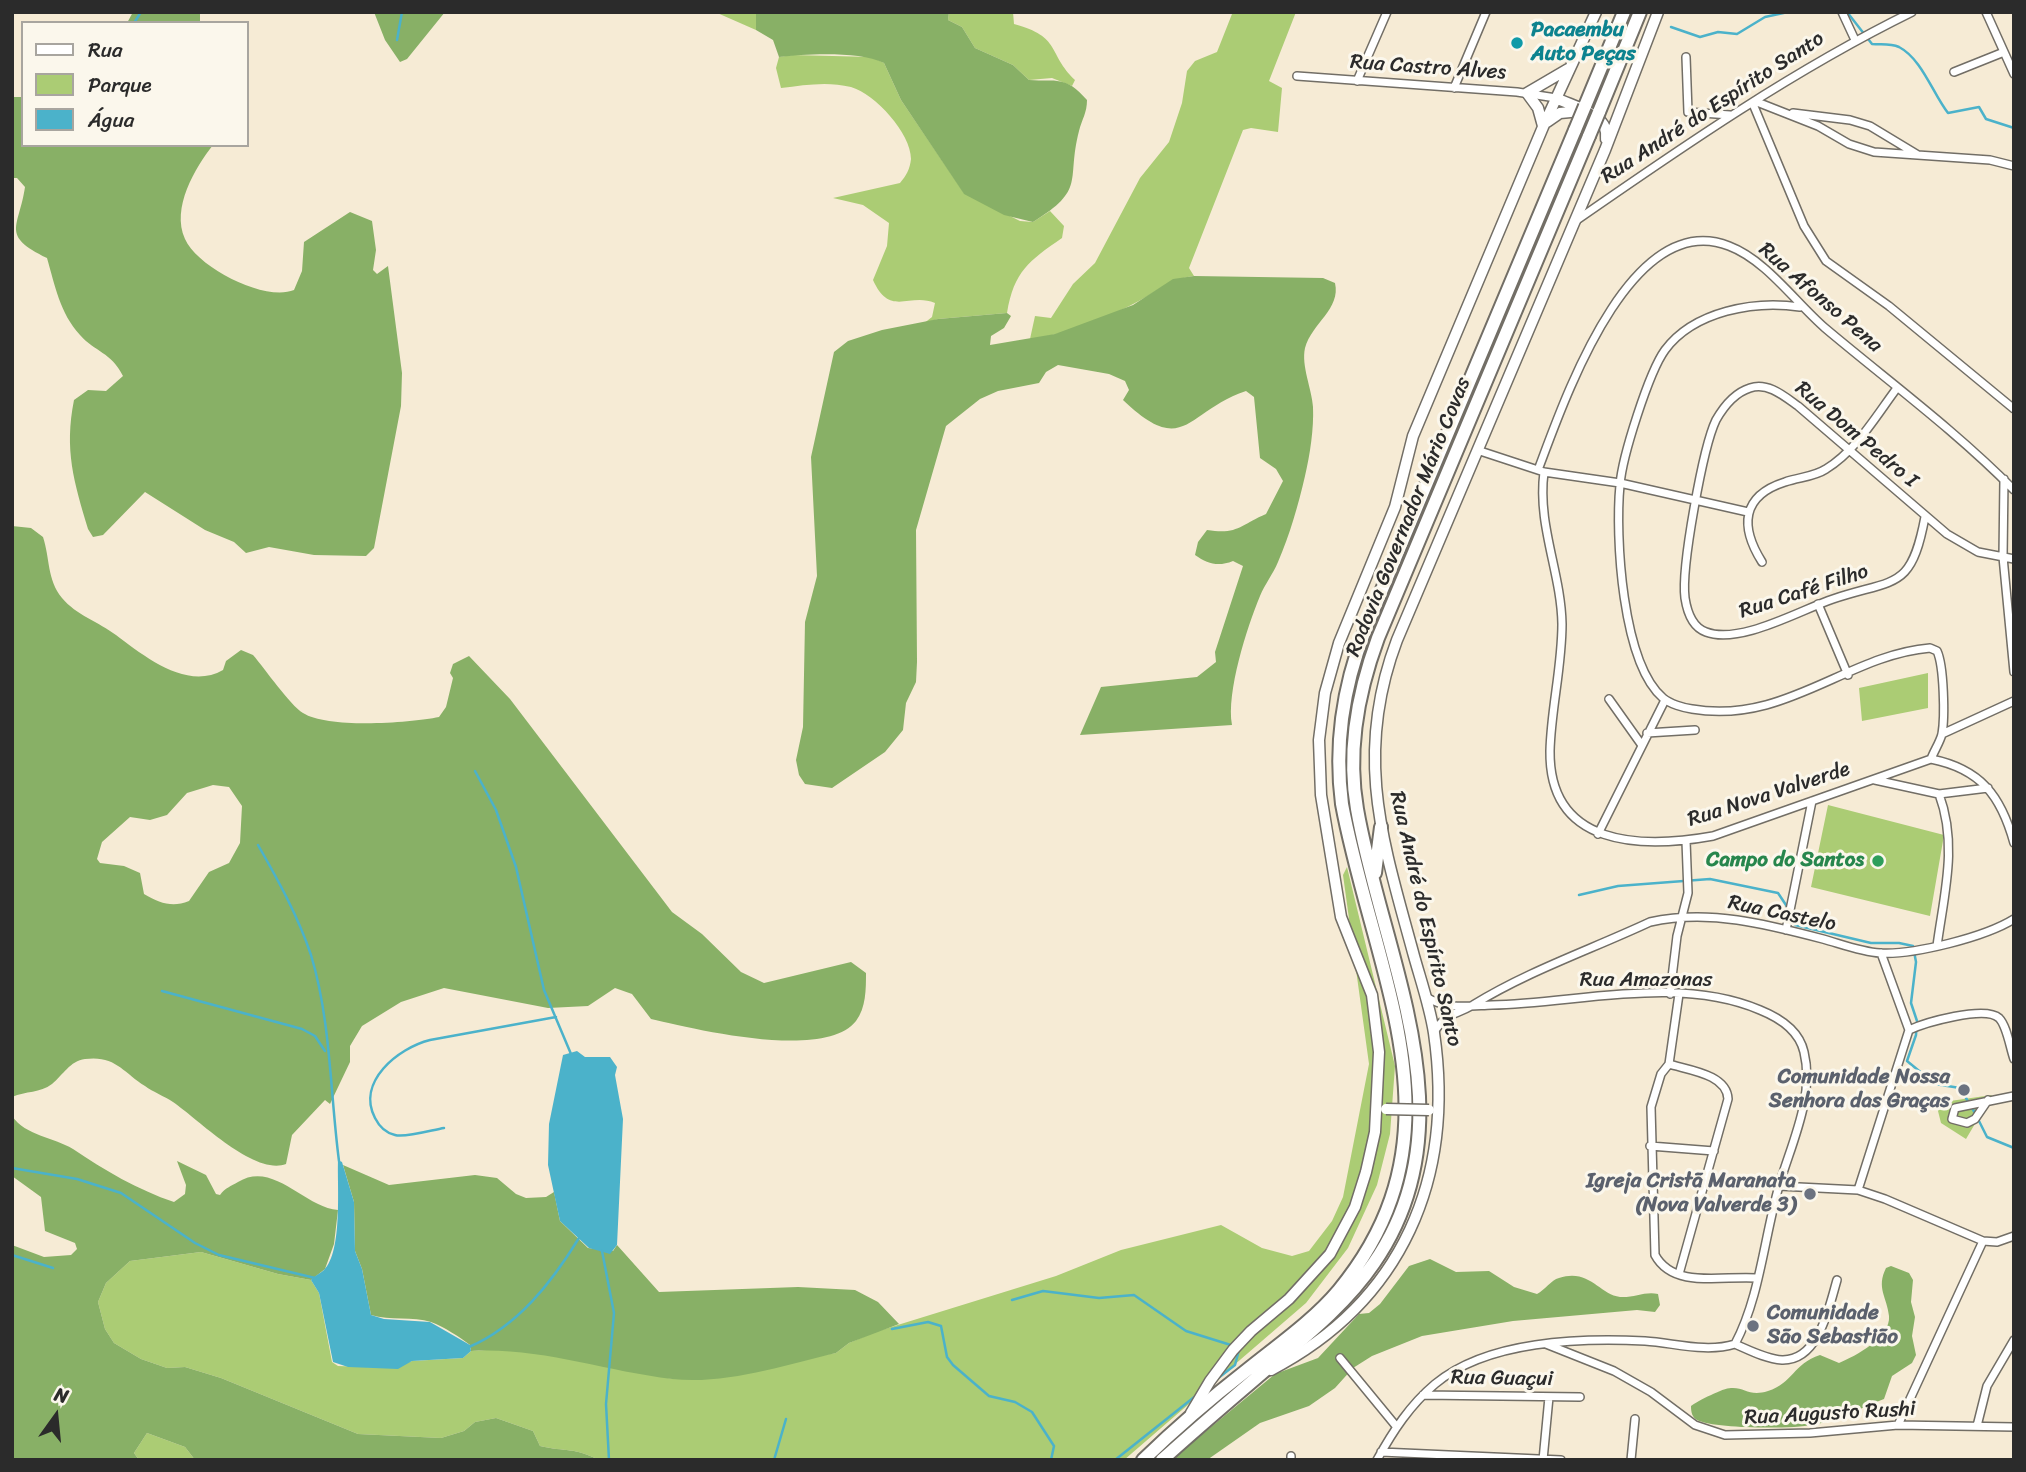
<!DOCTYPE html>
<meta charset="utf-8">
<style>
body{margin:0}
#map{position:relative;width:2026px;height:1472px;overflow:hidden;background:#f6ebd5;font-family:Sriracha,sans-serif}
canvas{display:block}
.frame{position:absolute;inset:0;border:14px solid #2b2b2b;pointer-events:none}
.legend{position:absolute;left:21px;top:21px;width:228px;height:126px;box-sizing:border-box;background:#fbf7ec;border:2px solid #a8a59f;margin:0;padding:9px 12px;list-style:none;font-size:21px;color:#2b2b2b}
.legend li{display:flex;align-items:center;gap:14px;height:35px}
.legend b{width:35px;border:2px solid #a8a59f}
.north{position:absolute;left:21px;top:1381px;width:70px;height:70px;-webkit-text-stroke:5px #fbf7ec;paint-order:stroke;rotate:15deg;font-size:19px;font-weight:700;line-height:28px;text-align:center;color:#2b2b2b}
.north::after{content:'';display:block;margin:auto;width:24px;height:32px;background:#2b2b2b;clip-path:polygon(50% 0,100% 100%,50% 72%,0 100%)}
</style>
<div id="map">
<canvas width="2026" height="1472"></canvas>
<div class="frame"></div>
<ul class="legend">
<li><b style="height:9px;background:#fff"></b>Rua</li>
<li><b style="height:19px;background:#abcc74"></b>Parque</li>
<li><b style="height:19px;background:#4bb2ca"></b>Água</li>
</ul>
<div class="north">N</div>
</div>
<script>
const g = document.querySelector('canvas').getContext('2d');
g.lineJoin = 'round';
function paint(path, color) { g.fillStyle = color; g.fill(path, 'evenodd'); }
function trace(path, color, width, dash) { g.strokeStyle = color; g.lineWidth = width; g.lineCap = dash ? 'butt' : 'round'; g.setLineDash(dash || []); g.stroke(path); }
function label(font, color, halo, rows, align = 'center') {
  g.font = font + ' Sriracha,sans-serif'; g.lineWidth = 6; g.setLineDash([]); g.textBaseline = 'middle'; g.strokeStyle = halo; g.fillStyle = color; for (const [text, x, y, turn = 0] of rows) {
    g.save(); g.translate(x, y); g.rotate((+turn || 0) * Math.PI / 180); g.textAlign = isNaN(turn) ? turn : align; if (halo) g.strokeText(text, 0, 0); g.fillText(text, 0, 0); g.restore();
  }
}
paint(new Path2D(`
 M715 12H756V30Z
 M949 12H1013L1014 24C1062 37 1047 53 1075 80L1072 86 1052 78 1029 80 1013 65 975 48 962 27 948 20Z
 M1238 12H1296L1269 81 1282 88 1278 132 1251 128 1243 130 1189 268 1194 276C1166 280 1159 291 1135 303 1105 319 1064 335 1030 339L1035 316 1051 318 1073 284 1095 263 1140 178 1169 142 1182 103 1187 71 1195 61 1217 52 1232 14Z
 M793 55 872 57 884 63 901 100 964 193 1020 221 1033 222 1050 211 1064 226 1062 238C1029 261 1014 271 1007 313L938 319 923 324 932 317 935 303C909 292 890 318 873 280L887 246 889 223 863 205 833 198 900 183C906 176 910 169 911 159 911 133 875 94 851 87 827 81 805 85 781 88L776 68 779 57Z
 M1928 673V708L1862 721 1859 688Z
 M1828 805 1944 835 1930 916 1811 887Z
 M1347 867 1395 1066 1390 1134 1377 1185 1348 1248 1306 1303 1124 1460H599C574 1447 566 1452 540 1446L533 1431 496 1418 475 1422 464 1431 441 1438 358 1434 221 1378 185 1367 167 1368 141 1359 114 1343 105 1329 98 1302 106 1283 130 1261 201 1252 278 1274 311 1280 319 1293 332 1362 338 1366 393 1368 412 1361 463 1358 471 1351 502 1349 556 1356 673 1379 836 1353 849 1343 875 1332 1056 1276 1121 1250 1221 1225 1262 1248 1292 1256 1309 1251 1332 1221 1343 1197 1369 1064 1343 875Z
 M1992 1095 1966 1139 1941 1123 1936 1103Z
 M147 1433 185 1447 195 1460H139L134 1453Z`), '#abcc74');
paint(new Path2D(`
 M133 12H200V23H127Z
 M374 12H445L407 59 400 62 385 40Z
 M756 12H949L948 20 962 27 975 48 1013 65 1029 80C1057 82 1065 75 1087 100 1087 113 1082 119 1079 131 1066 181 1087 189 1033 222L1004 215 964 194 901 100 884 63C859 51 807 54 779 57L773 40 756 30Z
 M12 97H23V145H213C195 168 171 208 185 239 198 268 265 302 294 290L302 271 304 242 350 212 372 221 376 250 373 270 377 274 388 266 402 373 401 406 374 548 366 556 314 555 269 547 246 553 234 542 205 530 145 492 103 535 93 537 88 529C74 482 64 450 74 400L88 390 106 391 123 376C111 352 95 352 80 335 60 313 55 286 47 258 0 235 19 228 25 187L17 178H12Z
 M1194 276 1323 278 1335 283C1341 309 1312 323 1305 348 1301 366 1312 389 1313 407 1314 428 1310 455 1305 476 1298 506 1290 534 1278 562 1273 574 1265 584 1260 596 1247 627 1226 693 1232 725L1080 735 1101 687 1197 677 1216 662 1215 652 1243 566 1233 561C1218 567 1208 564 1195 555L1198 542 1207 530C1238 535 1240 525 1266 514L1283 481 1276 469 1260 458 1254 397 1246 391C1186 411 1185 459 1123 400L1129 390 1125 381 1109 374 1058 365 1046 372 1039 383 998 391 980 399 946 426 916 530 917 662 916 682 906 703 903 730 885 752 832 788 805 784 799 775 796 760 803 727 805 622 817 576 811 457 834 352 848 341 882 330 938 319 1007 313 1011 316 1004 328 991 336 990 345 1055 334 1133 305 1173 279Z
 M12 526 31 528 43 537C50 558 47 580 62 598 76 615 99 622 116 635 144 656 187 691 223 670L226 661 241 650 253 655C265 669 290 705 303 713 328 729 410 723 439 717L446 707 453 678 450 673 453 664 469 656 510 699 672 912 702 934 741 972 764 983 851 962 866 973C866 989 866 1008 856 1021 825 1061 694 1029 651 1019L632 994 615 988 588 1006 548 1008 444 988 401 1002 362 1026 350 1046V1062L330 1104 325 1100 292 1135 286 1164C254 1176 198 1119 173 1102 164 1096 153 1092 145 1086 123 1072 115 1055 85 1059 70 1061 63 1075 52 1084 40 1093 26 1091 12 1097ZM213 785 229 787 242 806 240 843 229 863 209 872 189 901C172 908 160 903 144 894L140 873 124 866 100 863 97 859 102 842 130 817 150 820 167 815 187 793Z
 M12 1116C26 1136 53 1137 73 1149 104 1170 138 1190 174 1202L185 1194 186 1185 177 1161 206 1175 216 1194 220 1195C225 1188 231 1186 238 1182 273 1160 304 1207 338 1210L334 1244 325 1269 311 1280 278 1274 201 1252 130 1261 106 1283 98 1302 105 1329 114 1343 141 1359 167 1368 185 1367 221 1378 358 1434 441 1438 464 1431 475 1422 496 1418 533 1431 540 1446C566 1452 574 1447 599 1460H195L185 1447 147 1433 134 1453 139 1460H12V1245L44 1257 71 1255 77 1249 75 1243 45 1231 41 1197 12 1176Z
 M343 1165 389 1185 475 1175 497 1178 516 1194 526 1198 546 1197 554 1192 560 1221 588 1248 613 1251 617 1245 659 1292 798 1287 855 1290 878 1302 899 1324 849 1343 836 1353C784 1365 726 1385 672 1379 604 1371 540 1347 471 1351L470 1345C460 1337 444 1327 431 1322 413 1316 390 1321 371 1315L362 1269 355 1251 354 1202Z
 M1430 1259 1456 1272 1489 1271 1514 1287 1537 1294C1545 1290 1551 1280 1559 1278 1589 1268 1599 1294 1620 1297 1634 1298 1645 1291 1658 1294L1660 1305 1655 1312 1637 1310 1513 1321 1422 1336 1372 1356 1353 1368 1335 1388 1309 1406 1260 1423 1207 1460H1171L1275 1374 1318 1358 1359 1314 1369 1313 1380 1304 1409 1266Z
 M1891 1266 1909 1273 1913 1280 1911 1302 1915 1317 1912 1336 1916 1355 1912 1363 1892 1376 1884 1399C1860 1408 1838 1421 1812 1425 1792 1429 1715 1429 1697 1420 1692 1417 1691 1412 1691 1406 1698 1401 1723 1388 1731 1388 1745 1387 1749 1397 1768 1391 1793 1383 1793 1364 1820 1355L1839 1363C1856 1356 1891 1337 1889 1316 1887 1297 1876 1288 1886 1268Z`), '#88b066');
paint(new Path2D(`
 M577 1051 585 1057H610L617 1067 615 1075 623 1119 617 1245 610 1254 589 1248 560 1221 548 1165 549 1124 563 1055Z
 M338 1160 342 1162 354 1202 355 1251 362 1269 371 1315 384 1319 430 1322 470 1345 471 1351 463 1358 412 1361 398 1369 348 1367 333 1362 319 1293 311 1280C315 1275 320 1274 324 1270 343 1251 337 1185 338 1160Z`), '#4bb2ca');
trace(new Path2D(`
 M1847 12 1872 44C1881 45 1890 43 1899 47 1922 59 1933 94 1948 113L1979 107 1986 119 2014 128
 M134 23 141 12
 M1671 27 1700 37 1718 32 1737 34 1765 17 1788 12
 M397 40 402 12
 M475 771 496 810 516 867 544 990 571 1054
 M258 845C278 880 298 916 311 955 331 1021 330 1093 339 1161
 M1579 895 1618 886 1710 879 1778 893 1788 908
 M1791 918 1795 925 1871 943H1899L1913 946 1916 962 1911 1003 1917 1021 1916 1035 1907 1061 1935 1084 1960 1088 1975 1113
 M162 991 302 1029 315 1036 325 1051
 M1978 1119 1987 1137 2014 1148
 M444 1128C432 1130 405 1138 395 1135 386 1133 379 1126 375 1118 356 1082 398 1048 430 1040L556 1017
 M12 1168 77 1179 121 1193 195 1243 219 1255 315 1278
 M602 1251 614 1313 606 1404 609 1460
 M12 1255 53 1268
 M1012 1300 1043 1291 1099 1298 1134 1295 1186 1331 1234 1346
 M892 1329 928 1322 941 1326 947 1357 953 1365 989 1396 1015 1402 1032 1412 1054 1446 1051 1460
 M469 1347C518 1326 552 1282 579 1238
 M1217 1379 1235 1365 1239 1350
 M774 1460 786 1419
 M1115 1460 1198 1394`), '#4bb2ca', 2.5);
const street = new Path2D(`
 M1842 12 1855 40
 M1986 12 2014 74
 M1686 57 1688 112 1730 115
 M1954 72 2004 52
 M1297 76 1517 92 1556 98
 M1357 81 1387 12
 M1454 88 1486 12
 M1757 102 1818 126 1849 144 1874 152 1990 160 2014 166
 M1753 104 1804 226 1826 261 1889 306 2014 409
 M1793 113 1850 120 1870 126 1918 155
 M1577 220C1685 145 1794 70 1912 12
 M1800 307C1755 300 1694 311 1665 350 1649 372 1622 457 1620 485 1615 536 1622 663 1663 698 1670 704 1684 708 1692 709 1785 725 1847 655 1930 648L1937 651C1944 666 1945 717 1942 734 1940 742 1934 751 1931 759
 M1477 450 1544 472 1620 483 1748 512
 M1538 470C1563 404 1629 207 1729 246 1766 260 1795 302 1825 328 1888 381 1956 431 2014 490
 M1544 472C1537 525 1561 572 1562 624 1562 667 1551 709 1550 751 1549 847 1641 849 1713 836L1931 759C1981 769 2001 796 2014 843
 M2004 479 2003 557 2014 672
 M1925 517C1911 591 1896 578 1833 599 1800 610 1740 645 1706 632 1692 627 1687 611 1685 598 1681 568 1703 447 1716 420 1724 406 1734 393 1750 388 1768 382 1784 396 1798 406L1947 534 1978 552 2014 559
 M1762 562C1740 527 1741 496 1785 482 1799 477 1814 477 1826 469 1856 451 1876 416 1897 388
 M1818 604 1848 675
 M1609 699 1641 744
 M1647 733 1695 730
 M1942 734 2014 701
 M1875 780 1939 794C1958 845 1944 894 1937 946
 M1939 794 1988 788
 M1598 834 1665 700
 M1786 930 1812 801
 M1670 994 1677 936 1688 893 1686 841
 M1679 994 1669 1064 1661 1074 1651 1107 1655 1255C1674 1290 1725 1275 1756 1278
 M1909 1030C1924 1023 1985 1005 1999 1018 2007 1026 2010 1048 2014 1059
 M1434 1032C1447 1012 1454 1016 1473 1005 1528 971 1590 950 1650 922 1709 909 1766 924 1823 939 1841 944 1862 952 1880 953 1914 955 1985 937 2014 919
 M1669 1064C1688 1070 1727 1074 1728 1099L1679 1274
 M1988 1100 1975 1119 1967 1123 1952 1119 1955 1108 2014 1096
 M1650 1146 1714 1151
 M1779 1186 1858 1190 1885 1199 1983 1241 1997 1242 2014 1236
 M1858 1190 1909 1030 1881 953
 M1546 1344 1614 1371 1651 1392 1695 1425 1725 1435 1810 1433 1898 1425 2014 1427
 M1735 1344C1749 1350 1766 1359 1782 1360 1819 1361 1829 1307 1837 1280
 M1340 1358 1396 1426
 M1423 1395 1580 1397
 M1898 1425 1983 1241
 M1977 1426 1987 1386 2014 1340
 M1381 1452 1561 1460
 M1291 1456V1460
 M1377 1460C1393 1431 1410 1405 1435 1384 1488 1340 1580 1338 1645 1341 1675 1343 1706 1353 1735 1344 1760 1297 1764 1238 1779 1186 1791 1144 1815 1097 1804 1052 1799 1030 1780 1018 1760 1010 1677 975 1579 1003 1492 1005 1468 1006 1447 1010 1426 997
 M1543 1460 1549 1397
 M1631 1460 1635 1419`);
const secondary = new Path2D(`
 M1556 98C1574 107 1610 114 1606 139
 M1547 122 1560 113 1581 111
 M1543 126 1538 108 1527 93 1568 69
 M1271 1370C1403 1301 1455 1178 1434 1033 1430 1007 1421 981 1414 956 1383 842 1353 756 1397 640L1605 150 1658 12
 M1191 1413 1210 1381 1233 1350 1251 1331 1289 1299 1330 1254 1355 1207 1366 1172 1375 1132 1379 1052 1372 995 1341 917 1321 795 1319 740 1325 693 1339 643 1395 507 1413 436 1543 127 1596 12`);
const highway = new Path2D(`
 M1585 106 1624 12
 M1599 112 1640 12
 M1375 873 1381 827
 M1143 1460C1176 1428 1211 1398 1247 1370 1278 1345 1314 1320 1339 1290 1469 1132 1374 976 1342 804 1334 743 1343 687 1365 630L1575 130
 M1162 1460C1195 1430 1228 1402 1262 1373 1302 1339 1344 1307 1374 1263 1473 1120 1383 959 1357 809 1347 752 1358 692 1378 638L1589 136`);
trace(street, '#726e66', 10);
trace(secondary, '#726e66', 13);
trace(highway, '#726e66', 16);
trace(street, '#fff', 7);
trace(secondary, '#fff', 10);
trace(highway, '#fff', 12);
const secondaryBridge = new Path2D(`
 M1386 1109 1429 1110`);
const highwayBridge = new Path2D(`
 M1575 130 1585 106
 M1589 136 1599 112`);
trace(secondaryBridge, '#726e66', 13, []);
trace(highwayBridge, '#726e66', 16, []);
trace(secondaryBridge, '#fff', 10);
trace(highwayBridge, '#fff', 12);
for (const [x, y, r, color] of [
 [1517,43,7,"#0f9aa8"],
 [1878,861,7,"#2e9e5b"],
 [1964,1090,7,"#6b7280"],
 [1810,1194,7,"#6b7280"],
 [1753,1326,7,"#6b7280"]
]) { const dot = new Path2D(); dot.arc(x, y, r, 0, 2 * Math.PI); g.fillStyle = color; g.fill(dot); trace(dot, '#fbf7ec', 2.5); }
label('bold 21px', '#0d838f', '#fbf7ec', [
 ["Pacaembu",1531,31],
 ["Auto Peças",1531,55]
], 'left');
label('21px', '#2b2b2b', '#fbf7ec', [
 ["Rua Castro Alves",1428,68,4],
 ["Rua André do Espírito Santo",1713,108,-33],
 ["Rua Afonso Pena",1820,298,41],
 ["Rua Dom Pedro I",1856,435,40],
 ["Rodovia Governador Mário Covas",1409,517,-68],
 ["Rua Café Filho",1804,592,-18],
 ["Rua Nova Valverde",1769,795,-18],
 ["Rua Castelo",1782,914,12],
 ["Rua André do Espírito Santo",1425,919,77],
 ["Rua Amazonas",1646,981],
 ["Rua Guaçui",1502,1379,1],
 ["Rua Augusto Rushi",1830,1414,-3]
]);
label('bold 21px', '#27864d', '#fbf7ec', [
 ["Campo do Santos",1864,861]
], 'right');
label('bold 21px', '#5b616d', '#fbf7ec', [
 ["Comunidade Nossa",1950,1078],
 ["Senhora das Graças",1950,1102],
 ["Igreja Cristã Maranata",1796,1182],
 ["(Nova Valverde 3)",1796,1206],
 ["Comunidade",1767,1314,"left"],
 ["São Sebastião",1767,1338,"left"]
], 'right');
</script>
